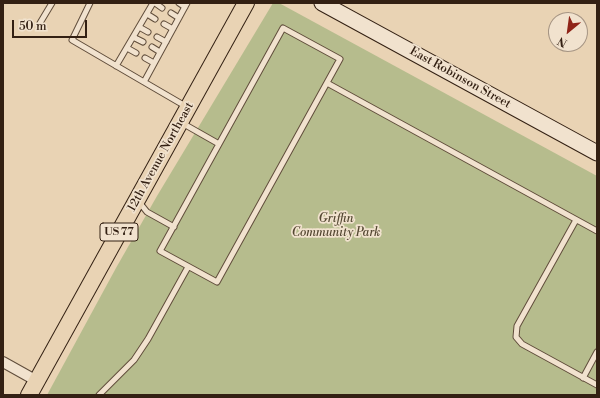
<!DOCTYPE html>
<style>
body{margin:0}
#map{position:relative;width:600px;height:398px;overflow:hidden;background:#e9d3b4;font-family:"Libre Bodoni",serif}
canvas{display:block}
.frame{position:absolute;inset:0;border:4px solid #332013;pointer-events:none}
.north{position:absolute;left:548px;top:12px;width:40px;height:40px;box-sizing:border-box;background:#f1e2ce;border:1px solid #a59483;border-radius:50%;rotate:209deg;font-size:11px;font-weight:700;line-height:16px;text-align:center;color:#332013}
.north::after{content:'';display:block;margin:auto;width:14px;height:18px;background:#8f2418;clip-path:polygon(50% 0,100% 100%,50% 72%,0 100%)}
.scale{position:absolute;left:12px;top:20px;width:75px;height:18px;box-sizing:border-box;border:2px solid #332013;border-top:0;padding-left:5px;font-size:12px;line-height:14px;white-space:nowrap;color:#332013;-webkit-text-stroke:3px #f1e2ce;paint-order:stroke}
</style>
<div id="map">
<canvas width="600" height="398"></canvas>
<div class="frame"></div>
<div class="north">N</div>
<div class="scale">50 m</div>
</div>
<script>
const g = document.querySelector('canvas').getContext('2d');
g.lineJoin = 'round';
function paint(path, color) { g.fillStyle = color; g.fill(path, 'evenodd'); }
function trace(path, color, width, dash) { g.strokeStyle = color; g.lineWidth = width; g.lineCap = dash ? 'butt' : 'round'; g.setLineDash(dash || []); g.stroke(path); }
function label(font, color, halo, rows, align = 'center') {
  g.font = font + ' "Libre Bodoni",serif'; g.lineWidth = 3.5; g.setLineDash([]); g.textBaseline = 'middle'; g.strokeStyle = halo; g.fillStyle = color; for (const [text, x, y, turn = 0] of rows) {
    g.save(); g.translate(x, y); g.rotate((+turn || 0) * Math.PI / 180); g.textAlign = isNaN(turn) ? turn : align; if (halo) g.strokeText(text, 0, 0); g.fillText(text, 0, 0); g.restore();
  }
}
paint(new Path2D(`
 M273 3H279L597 176V395H47L116 268 157 196Z`), '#b6bc8d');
const lane = new Path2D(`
 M90 3 72 40 144 82
 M155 3 162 8
 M179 3 185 7
 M187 3 144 82 187 107
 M171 13 179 18
 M147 14 155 19
 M40 23 52 3
 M164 24 173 29
 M139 27 148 32
 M283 28 340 59 217 282 160 251Z
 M133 37 143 42
 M157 37 166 42
 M152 47 160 52
 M127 48 136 53
 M145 58 154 63
 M116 66 153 3
 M327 83 597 231
 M182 123 219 144
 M139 202 147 212 174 227
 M576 220 517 326 516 337 522 344 597 385
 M583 378 597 352
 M99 395 134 360 148 339 188 267`);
const street = new Path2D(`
 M3 362 37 381`);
const secondary = new Path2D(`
 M322 3 597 153`);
const primary = new Path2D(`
 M29 395 246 3`);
trace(lane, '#604d3b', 7);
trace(street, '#604d3b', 12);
trace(secondary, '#332013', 17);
trace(primary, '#332013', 18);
trace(lane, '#f1e2ce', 5);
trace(street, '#f1e2ce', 10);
trace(secondary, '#f1e2ce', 15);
trace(primary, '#e9d3b4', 16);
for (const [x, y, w] of [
 [119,232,38]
]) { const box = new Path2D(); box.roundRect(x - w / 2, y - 9, w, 18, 3); g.fillStyle = '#f1e2ce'; g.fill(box); trace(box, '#332013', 1); }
label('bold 11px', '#332013', null, [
 ["US 77",119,232]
]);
label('12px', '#332013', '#f1e2ce', [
 ["East Robinson Street",460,78,29],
 ["12th Avenue Northeast",161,157,-61]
]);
label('italic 12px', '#544732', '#f1e2ce', [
 ["Griffin",336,219],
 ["Community Park",336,233]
]);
</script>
